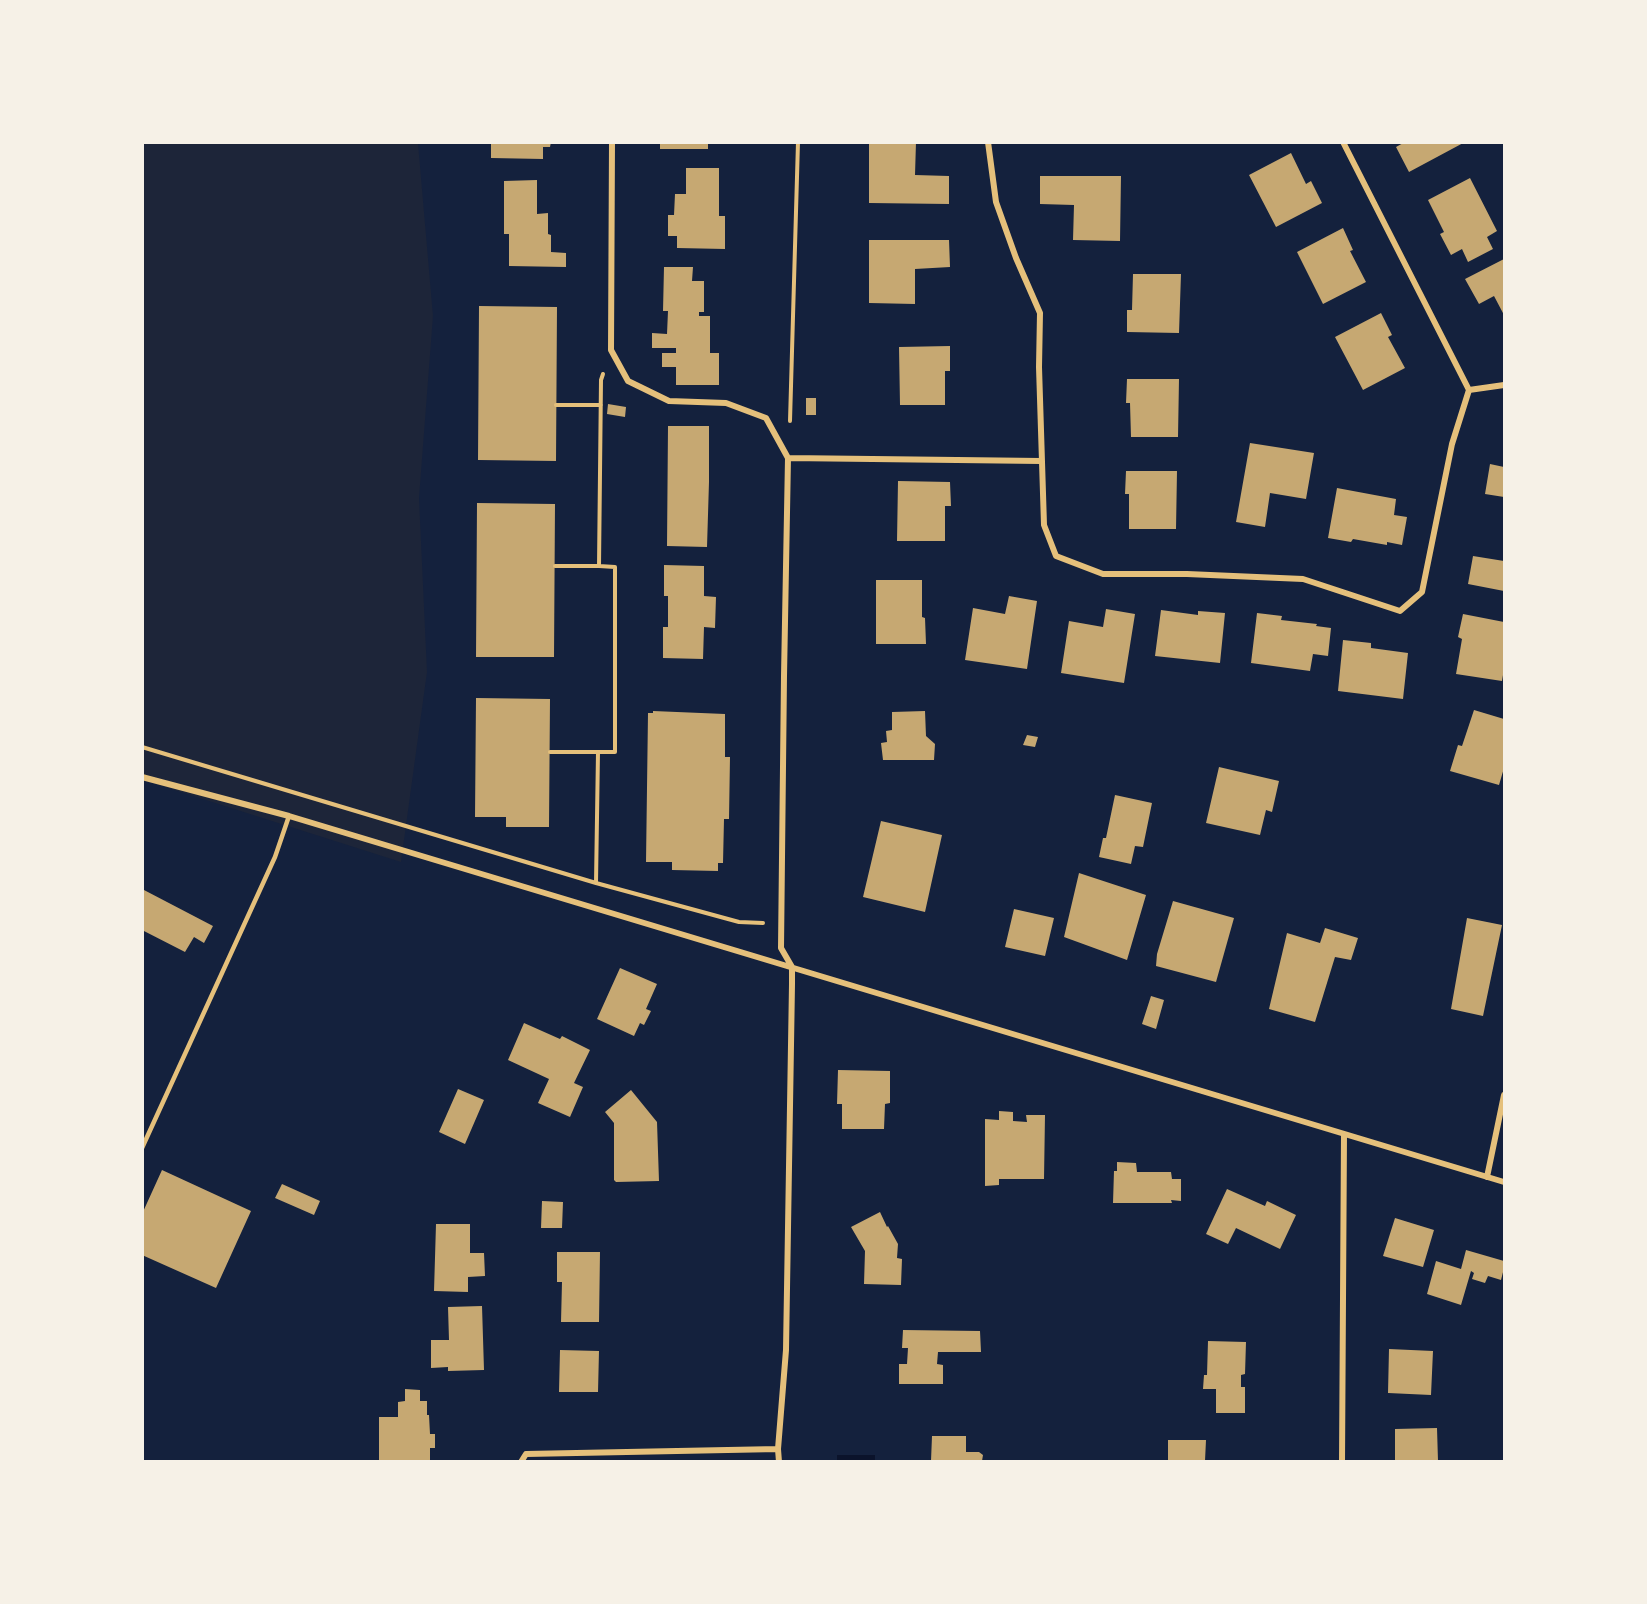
<!DOCTYPE html>
<style>
body{margin:0}
#map{position:relative;width:1647px;height:1604px;overflow:hidden;background:#14213d;font-family:"PT Sans Narrow",sans-serif}
canvas{display:block}
.frame{position:absolute;inset:0;border:144px solid #f6f1e7;pointer-events:none}
</style>
<div id="map">
<canvas width="1647" height="1604"></canvas>
<div class="frame"></div>
</div>
<script>
const g = document.querySelector('canvas').getContext('2d');
g.lineJoin = 'round';
function paint(path, color) { g.fillStyle = color; g.fill(path, 'evenodd'); }
function trace(path, color, width, dash) { g.strokeStyle = color; g.lineWidth = width; g.lineCap = dash ? 'butt' : 'round'; g.setLineDash(dash || []); g.stroke(path); }
paint(new Path2D(`
 M143 143H418L433 316 419 498 427 672 401 862 143 780Z`), '#1d2539');
paint(new Path2D(`
 M837 1455H875V1461H837Z`), '#0b132b');
paint(new Path2D(`
 M491 142H551L550 147H543V159L491 158Z
 M660 142H708V149H660Z
 M869 142H916L915 175 949 176V204L869 203Z
 M1405 142H1465L1409 172 1396 147Z
 M1291 153 1306 184 1311 181 1322 203 1276 227 1249 175Z
 M686 168H719V216H725V249L677 248V236H668V215H674L675 194H686Z
 M1040 176H1121L1120 241 1073 240 1074 205 1040 204Z
 M1470 178 1497 231 1487 237 1493 249 1468 262 1462 249 1451 255 1440 234 1444 232 1428 200Z
 M537 180V214L548 213V234L551 235V252L566 253V267L509 266V234H504V181Z
 M1343 228 1353 250 1350 251 1366 282 1323 304 1297 252Z
 M869 240H949L950 267 915 269V304L869 303Z
 M1504 259V315L1494 296 1479 304 1465 279Z
 M664 267H693L692 281H704V312H699V316H710V353H719V385H676V367H662V353H676V348H652V333L667 334 668 311H663Z
 M1133 274H1181L1179 333 1127 332V310H1132Z
 M479 306 557 307 556 461 478 460Z
 M1381 313 1392 335 1388 337 1405 368 1363 390 1335 337Z
 M950 346V371H945V405H900L899 347Z
 M1127 379H1179L1178 437H1131L1130 403H1126Z
 M806 398H816V415H806Z
 M608 404 626 407 625 417 607 414Z
 M668 426H709V482L707 547 667 546Z
 M1250 443 1314 453 1306 499 1270 493 1265 527 1236 522Z
 M1490 464 1504 467V497L1485 494Z
 M1126 471H1177L1176 529H1129V494H1125Z
 M898 481 950 482 951 506H945V541H897Z
 M1337 488 1396 499 1394 515 1407 517 1402 545 1387 542V545L1353 539 1351 542 1328 538Z
 M477 503 555 504 554 657H476Z
 M1473 556 1504 561V591L1468 584Z
 M664 565 704 566V596L716 597 715 628 704 627 703 659 663 658V627H668V596H664Z
 M876 580H922V617L925 618 926 644H876Z
 M1009 596 1037 601 1027 669 965 660 973 608 1005 614Z
 M1106 609 1135 614 1124 683 1061 673 1069 621 1103 627Z
 M1161 610 1198 615V611L1225 613 1220 663 1155 656Z
 M1257 613 1282 616 1281 620 1317 624 1316 626 1331 628 1328 656 1313 654 1310 671 1251 663Z
 M1463 614 1504 622V669L1502 681 1456 674 1462 639 1458 637Z
 M1343 640 1371 643V648L1408 653 1403 699 1338 691Z
 M476 698 550 699 549 827H506V817H475Z
 M1474 710 1504 719V768L1499 785 1450 771 1458 745 1462 746Z
 M653 711 725 714V757H730L729 819H724L723 863H718V871L672 870V862H646L648 713H653Z
 M925 711 926 736 935 744 934 760H883L881 743 887 742 886 731 892 730V712Z
 M1027 735 1038 737 1035 747 1023 745Z
 M1219 767 1279 781 1272 812 1266 810 1260 835 1206 823Z
 M1115 795 1152 803 1143 847 1135 846 1131 864 1099 857 1103 838H1106Z
 M881 821 942 835 925 912 863 897Z
 M1079 873 1146 895 1127 960 1064 937Z
 M144 890 213 926 204 943 194 937 185 952 142 930V894Z
 M1173 901 1234 918 1216 982 1156 966 1157 954Z
 M1014 909 1054 918 1045 956 1005 947Z
 M1467 918 1502 925 1483 1016 1451 1009Z
 M1325 928 1358 938 1351 960 1335 957 1315 1022 1269 1009 1287 933 1320 943Z
 M620 968 657 984 646 1009 651 1011 644 1025 640 1023 634 1036 597 1019Z
 M1151 996 1164 1000 1156 1029 1142 1024Z
 M524 1023 560 1039 562 1036 590 1050 574 1083 583 1087 570 1117 538 1103 549 1079 508 1060Z
 M838 1070 890 1071V1103L885 1104 884 1129H842V1104H837Z
 M458 1089 484 1100 465 1144 439 1132Z
 M631 1090 657 1122 659 1181 616 1182 614 1180V1123L605 1112Z
 M999 1111 1013 1112V1121L1027 1122 1026 1115H1045L1044 1179H999V1185L985 1186V1119L999 1120Z
 M1117 1162 1136 1163 1137 1172H1171L1172 1179H1181V1201L1171 1200 1172 1203H1113L1114 1171H1117Z
 M162 1170 251 1211 216 1288 142 1255V1214Z
 M282 1184 320 1201 314 1215 275 1198Z
 M1227 1189 1265 1206 1267 1201 1296 1215 1280 1249 1236 1228 1228 1244 1206 1234Z
 M542 1201 563 1202 562 1228H541Z
 M880 1212 887 1227 888 1226 898 1244 897 1258 902 1259 901 1285 864 1284 865 1251 851 1227Z
 M1395 1218 1434 1230 1423 1267 1383 1256Z
 M436 1224H470V1253H484L485 1276 468 1277V1292L434 1291Z
 M1466 1250 1504 1261V1268L1501 1280 1488 1276 1485 1283 1472 1279 1474 1273 1471 1271 1461 1305 1427 1294 1436 1261 1461 1269Z
 M557 1252H600L599 1322H561L562 1282H557Z
 M482 1306 484 1370 448 1371V1367L431 1368V1340H449L448 1307Z
 M903 1330 980 1331 981 1352H938L937 1364 943 1365V1384H899V1364H907L908 1348H902Z
 M1208 1341 1246 1342 1245 1374 1241 1375V1387H1245V1413H1216V1389H1203L1204 1375H1207Z
 M1389 1349 1433 1351 1431 1395 1388 1393Z
 M560 1350 599 1351 598 1392H559Z
 M405 1389 420 1390V1401H427V1415H429L430 1434H435V1448H430V1461H379V1417H398V1402L405 1401Z
 M1437 1428 1438 1461H1395V1429Z
 M932 1436H966V1452H979L983 1455 982 1461H931Z
 M1168 1440H1206L1205 1461H1168Z`), '#c6a872');
trace(new Path2D(`
 M556 405H601
 M790 421 798 142
 M555 566H599
 M142 747 596 883 739 922 763 923
 M550 752H598
 M596 883 598 752H615V567L599 566 601 380 603 374`), '#e5c07b', 4);
trace(new Path2D(`
 M142 1148 275 857 289 816`), '#e5c07b', 4.5);
trace(new Path2D(`
 M612 142 611 350 628 381 669 401 726 403 766 418 788 458 784 676 781 948 792 967V984L786 1350 778 1449 779 1462
 M988 142 996 202 1016 258 1040 313 1039 367 1044 525 1056 556 1103 574H1187L1303 579 1400 611 1422 592 1452 444 1469 390 1343 142
 M1469 390 1504 385
 M788 458 1041 461
 M142 777 289 816 1504 1182
 M1487 1177 1504 1095
 M521 1462 526 1454 778 1449
 M1342 1462 1344 1134`), '#e5c07b', 6);
</script>
